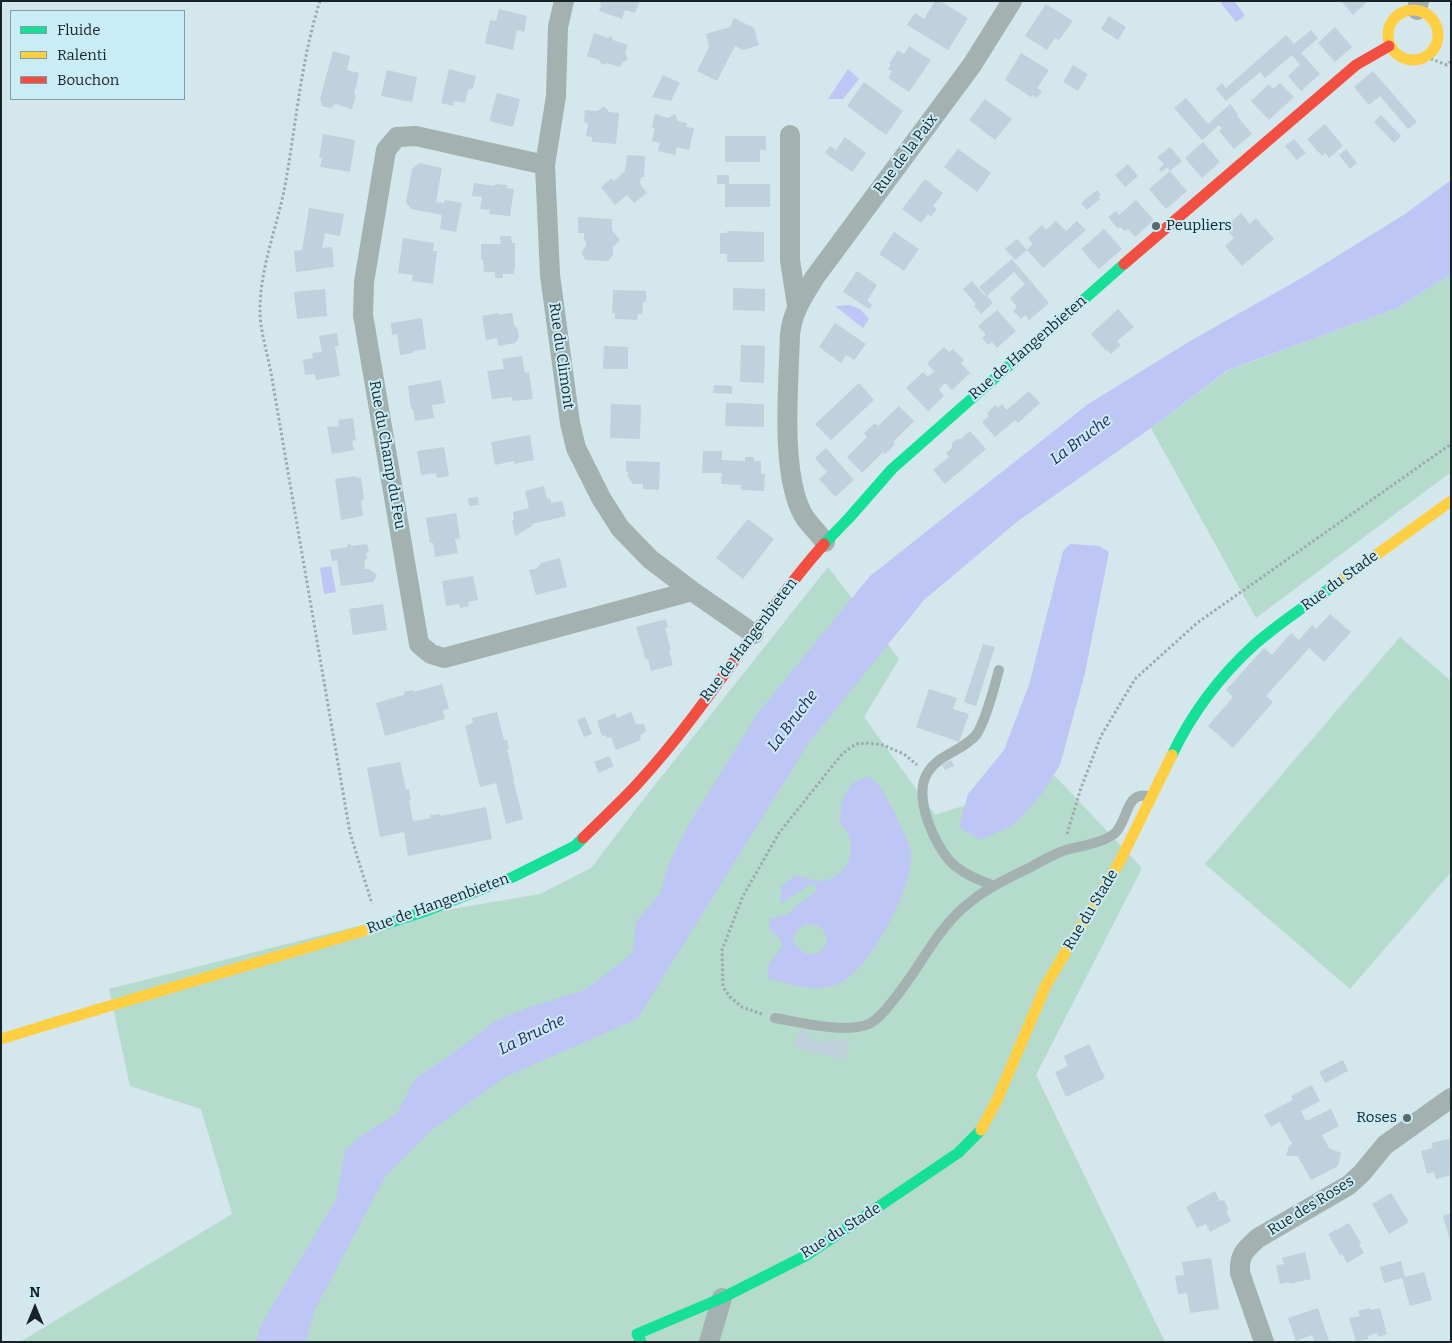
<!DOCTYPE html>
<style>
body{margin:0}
#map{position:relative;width:1452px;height:1343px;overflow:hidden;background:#d4e7ec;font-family:Bitter,serif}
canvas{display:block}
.frame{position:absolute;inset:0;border:2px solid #172327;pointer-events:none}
.legend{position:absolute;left:10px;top:10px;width:175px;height:90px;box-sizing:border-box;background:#caecf7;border:1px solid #829ca4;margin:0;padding:6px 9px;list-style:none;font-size:15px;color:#172327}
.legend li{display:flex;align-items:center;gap:10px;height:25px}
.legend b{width:25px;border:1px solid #829ca4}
.north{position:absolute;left:10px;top:1283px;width:50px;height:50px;-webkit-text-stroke:4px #caecf7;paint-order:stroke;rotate:0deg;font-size:14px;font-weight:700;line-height:20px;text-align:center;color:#172327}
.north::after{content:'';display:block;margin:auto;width:18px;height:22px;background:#172327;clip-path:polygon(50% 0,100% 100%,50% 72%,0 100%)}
</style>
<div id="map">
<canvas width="1452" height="1343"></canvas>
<div class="frame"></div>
<ul class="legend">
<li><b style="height:6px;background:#16e098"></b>Fluide</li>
<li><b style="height:6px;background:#ffcf43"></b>Ralenti</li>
<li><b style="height:6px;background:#f24e42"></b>Bouchon</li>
</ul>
<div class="north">N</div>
</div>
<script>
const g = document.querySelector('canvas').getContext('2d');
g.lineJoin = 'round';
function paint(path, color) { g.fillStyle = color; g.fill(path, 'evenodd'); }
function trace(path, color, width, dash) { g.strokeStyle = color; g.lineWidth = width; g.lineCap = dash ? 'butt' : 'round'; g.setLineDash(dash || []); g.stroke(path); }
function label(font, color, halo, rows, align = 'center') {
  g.font = font + ' Bitter,serif'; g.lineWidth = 4; g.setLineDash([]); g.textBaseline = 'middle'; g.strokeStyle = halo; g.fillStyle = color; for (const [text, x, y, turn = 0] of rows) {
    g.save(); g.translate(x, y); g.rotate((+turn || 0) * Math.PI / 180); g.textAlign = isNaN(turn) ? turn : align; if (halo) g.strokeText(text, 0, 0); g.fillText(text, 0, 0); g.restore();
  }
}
paint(new Path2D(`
 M1451 274V472L1256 618 1151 428 1229 370 1397 308Z
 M828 567 899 659 864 717 935 815 1055 776 1142 868 1036 1075 1165 1342H20L232 1214 201 1109 130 1086 109 989 370 923 540 894 591 868 643 800Z
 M1400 637 1451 681V872L1350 989 1205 864Z`), '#b4dbcb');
paint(new Path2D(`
 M1223 1H1234L1245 15 1243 16 1244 17 1236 22 1221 3Z
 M848 69 859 79 843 99H828Z
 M1451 180V274L1397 308 1228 370 1151 428 1018 521 924 600 809 742 637 1019 505 1077 434 1128 386 1175 314 1311 306 1342H256L261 1325 336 1200 345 1151 361 1136 397 1114 415 1079 459 1049 495 1021 530 1007 585 990 633 953 636 922 660 894 668 866 688 826 758 713 870 576 1088 404 1192 340 1305 276 1405 214Z
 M850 305 860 309 869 319 863 328 835 306Z
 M1070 544 1099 546 1109 552 1085 673 1060 765 1043 792 1014 825 980 840 959 827 968 794 1004 750 1029 685 1063 551Z
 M331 566 336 592 324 594 320 568Z
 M868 776C870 778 874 780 877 783 884 789 909 841 911 851 915 884 870 971 838 984 816 993 790 984 767 978L769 964 783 945 778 935 769 929 770 919 786 915 818 889 812 883 780 904 782 885 797 875C805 877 816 882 824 881 845 876 856 857 849 836 848 831 843 826 840 823L842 801 851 784ZM808 924C812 925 817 925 820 927 829 933 829 949 818 953 814 955 810 954 806 954L797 947 793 940C795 931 799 927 808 924Z`), '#bec6f5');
paint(new Path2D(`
 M600 1H640L635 13 625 10 622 19 599 11 601 6Z
 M935 1H940L968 18 948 50 907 25 915 13 924 19Z
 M1341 1H1368L1353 15Z
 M1046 4 1073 21 1059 40 1055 38 1047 50 1025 36Z
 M499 9 527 16 524 32 517 30 513 50 485 43 490 20 496 21Z
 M1109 16 1126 27 1118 40 1101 29Z
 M734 18 754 28 759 45 743 50 735 46 717 81 697 71 709 47 706 34 730 27Z
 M1335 27 1352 47 1335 62 1318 43Z
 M1311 30 1318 38 1301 53 1320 74 1301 91 1288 76 1300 65 1292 55 1265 78 1260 72 1226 101 1216 89 1222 83 1226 88 1286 35 1294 44Z
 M594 33 608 38 611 35 613 40 628 45 625 53 628 59 622 63 620 67 607 63 602 65 599 60 587 56Z
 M909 46 931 60 909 92 888 78 892 71 888 69 891 65 889 64 898 50 904 54Z
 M333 51 350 56 347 70 359 73 354 95H356L352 109 335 104 331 108 322 106 320 99Z
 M1021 53 1049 70 1037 88 1042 91 1037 98 1033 95 1031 97 1005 80Z
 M1073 65 1088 74 1078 91 1063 82Z
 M449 69 476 76 473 88 468 90 465 103 454 101 453 106 441 103Z
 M387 70 417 77 412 102 381 96Z
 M1373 71 1417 122 1408 129 1380 96 1369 105 1354 87Z
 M663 75 680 83 671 101 652 97Z
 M864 82 903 111 886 135 847 106Z
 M1280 83 1294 97 1269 120 1251 101 1269 84 1273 89Z
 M497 93 520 99 513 127 489 121Z
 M1186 98 1208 124 1230 104 1238 114 1237 116 1252 134 1234 149 1219 131 1222 128 1219 125 1202 140 1174 108Z
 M985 99 1012 119 995 140 969 120Z
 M604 106 609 112 619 113 616 144 592 142V137L586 136 588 123 584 122 585 110 597 111Z
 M655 114 668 118 675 114 678 121 687 123 686 127 694 128 689 150 677 147 675 155 658 151 660 143 652 141 655 128 652 127Z
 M1381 115 1401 136 1394 143 1374 122Z
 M1325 124 1343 146 1329 158 1325 153 1322 156 1307 139Z
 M323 134 355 140 350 172 320 167 322 158 319 157Z
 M725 136H766V150H760V162H725Z
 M845 137 866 153 852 172 825 153 830 146 836 150Z
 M1294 139 1306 153 1297 160 1285 146Z
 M1203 142 1220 162 1202 178 1185 158Z
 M1170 147 1182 161 1170 171 1167 167 1161 172 1159 169 1164 164 1157 157Z
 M958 149 991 173 977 192 944 167Z
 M1346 149 1357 163 1350 169 1339 155Z
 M627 155 645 156 644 177H641L640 184 647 193 634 203 627 195 615 205 601 187 612 178 614 181 625 171Z
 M419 163 442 168 436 202 444 203 445 200 462 203 456 232 440 229 442 215 411 209 406 202 412 169Z
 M1128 164 1138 176 1125 187 1115 175Z
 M1170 171 1187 191 1166 209 1149 189Z
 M717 175H729V184H770V207H725V184H717Z
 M925 179 943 193 933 206 937 209 931 217 928 214 921 223 902 209Z
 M474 183 495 186V184L507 185V188L514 189 510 216 489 214 490 210 480 209 482 197 472 196Z
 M1097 190 1101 195 1098 197 1100 199 1087 210 1081 203Z
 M1136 200 1154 220 1135 237 1128 229 1125 231 1120 227 1118 229 1108 217 1116 211 1119 215Z
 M309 208 344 214 340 236 325 233 322 248 332 247 334 267 296 272 294 251 302 250Z
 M1241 213 1250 224 1256 218 1274 239 1242 266 1225 246 1234 238 1225 227Z
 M578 217 612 219V230L620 240 613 247V255L608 261 586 260 581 253 586 246V241H584V233H578Z
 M1056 221 1066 231 1077 221 1086 230 1043 268 1027 250 1033 244 1028 238 1042 225 1046 230Z
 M1104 229 1122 249 1099 269 1081 249Z
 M727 231 764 232V262H727V254H720V233H727Z
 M894 232 919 249 904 271 879 254Z
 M500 236H511L512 243H515V270H514V274H503V278H495V272H484L483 260H481V244H501Z
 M403 238 434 243 433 251H437L433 284 412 281 413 275 398 273Z
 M1017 239 1027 250 1015 260 1005 249Z
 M1012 259 1049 303 1029 320 1025 315 1021 319 1013 311 1017 307 1010 298 1025 284 1014 272 987 296 993 303 981 314 974 306 976 304 963 289 972 281 985 296 986 295 979 287Z
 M857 271 877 285 867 301 872 305 869 309 843 292Z
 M733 288 765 289V311L733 310Z
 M325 289 327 316 297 319 294 292Z
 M613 290 646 291V302H643L642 314H638L637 320 615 319V313H612Z
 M1118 309 1134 327 1117 341 1121 345 1111 354 1107 350 1106 351 1091 334Z
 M997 310 1016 331 997 348 992 342 988 345 982 338 986 335 978 326Z
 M499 313V315L512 313 514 325 518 330 519 337 515 343 498 346 497 338 486 340 482 316Z
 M422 318 426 349 413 351V353L400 355 397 334 392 335 391 323Z
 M835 323 866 344 854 360 846 355 841 363 819 347Z
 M337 333 339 346H335L340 376 316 380 315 374 305 375 303 360 313 358 312 353 322 352 319 336Z
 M741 345 765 346 764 383 740 382Z
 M604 346 628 347V369H603Z
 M944 347 949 352 953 349 964 360 961 363 970 373 952 390 945 383 939 389 944 396 928 411 906 388 923 372 928 377 934 371 927 363Z
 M522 356 525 373 529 372 533 399 513 401 512 397 492 399 487 371 504 369 502 359Z
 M441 380 445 403 432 405 434 418 415 421 413 409H411L408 386Z
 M859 383 874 400 831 440 815 424Z
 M714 385 732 386V394L713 393Z
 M1029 391 1040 403 1018 423 1015 420 995 437 982 422 989 416 987 413 995 405 998 408 1002 404 1007 410Z
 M726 403 764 404V427L725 426Z
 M611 404 641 405 640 439 610 438Z
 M899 406 914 421 893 442 895 444 885 454 883 452 862 473 847 457 867 437 864 433 875 423 878 426Z
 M353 418 356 440 352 441 354 450 332 454 327 427 339 426 338 420Z
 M970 431 986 449 945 484 933 470 949 457 946 453 952 448V443L957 439H961Z
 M530 435 534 460 514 464V461L495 465 491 442Z
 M444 447 449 476 437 478 436 473 421 475 417 451Z
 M826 448 854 480 835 497 819 479 827 472 815 458Z
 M703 451H722V460L745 461V457H754V461H761V474H765L764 491 741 490V485L721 484 722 473H702Z
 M626 461 660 462 659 490 643 489V484H633L628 477V472H626Z
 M356 476 357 478 361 477 364 499 361 500 363 516 341 520 335 479Z
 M544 486 547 499 550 498 551 503 562 501 566 516 532 524V526L515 536 512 521 514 520 513 512 529 508 525 491Z
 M478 497 479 505 469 506 468 498Z
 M456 513 460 538 455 539 458 553 435 557 433 543H430L426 518Z
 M748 519 774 539 743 579 716 558Z
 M348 543 352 546 367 544 369 552 366 553 367 558 364 562 365 569H369L377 575 373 582 341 586 337 560 332 561 330 550 347 547Z
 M560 558 567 587 536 595 529 570 536 569 541 563Z
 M473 576 478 600 468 602 469 606 460 608 459 604 446 606 442 581Z
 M383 604 387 630 353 635 349 609Z
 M1330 614 1351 632 1324 662 1309 648 1266 696 1273 702 1233 748 1208 726 1233 697 1226 690 1264 648 1272 655 1291 633 1299 640 1312 625 1316 629Z
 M666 619 668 627 665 628 671 650 669 651 673 665 651 671 648 659 646 660 636 627Z
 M983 644 995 647 976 706 964 702Z
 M442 684 449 709 443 710 445 719 385 736 376 703 404 695V692L413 690 414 692Z
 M929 689 957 698 953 709 969 714 959 742 916 727Z
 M497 712 504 740H507L509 749H507L514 779H513L523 819 506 824 496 783 480 787 465 726 473 723 472 718Z
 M631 712 636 724H644L646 731 640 736 641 740 616 750 611 737 607 738 605 735 602 736 597 721 615 713 617 718Z
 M585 717 592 734 584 737 577 720Z
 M609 756 614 766 599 773 594 762Z
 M951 760 954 766 945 770 942 765Z
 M400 762 406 790 409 789 411 800H409L413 821 431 818 430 815 440 814V816L486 807 492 839 408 856 404 832 380 837 367 768Z
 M799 1029 810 1032 808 1038 828 1043 830 1038 849 1042 845 1060 794 1047Z
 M1089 1044 1105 1078 1066 1097 1055 1072 1068 1066 1064 1056Z
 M1343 1060 1348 1071 1325 1083 1319 1072Z
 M1312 1085 1320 1101 1301 1111 1306 1121 1331 1109 1339 1126 1322 1135 1329 1148 1341 1153 1338 1166 1311 1180 1298 1156H1286L1289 1146 1292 1144 1280 1122 1271 1127 1264 1115 1293 1100 1291 1096Z
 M1448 1139 1451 1140V1175L1436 1179 1434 1172 1427 1174 1421 1151 1433 1148 1431 1143Z
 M1215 1191 1220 1201 1224 1200 1229 1210 1226 1211 1231 1221 1210 1232 1206 1224 1197 1228 1186 1207Z
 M1391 1193 1409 1222 1389 1234 1372 1204Z
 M1451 1213V1240H1450L1443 1216Z
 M1349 1223 1361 1243 1359 1244 1364 1253 1347 1263 1342 1254 1340 1255 1328 1234Z
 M1305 1252 1311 1279 1289 1284V1282L1280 1284 1276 1266 1284 1264 1282 1258Z
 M1211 1258 1219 1309 1190 1313 1187 1293 1178 1294 1175 1276 1184 1275 1182 1262Z
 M1401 1261 1405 1277 1424 1272 1432 1300 1410 1306 1402 1278 1384 1283 1380 1267Z
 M1318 1308 1329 1341 1314 1342 1312 1335 1296 1341 1288 1318Z
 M1370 1308 1371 1310 1380 1308 1387 1334 1378 1337 1377 1333 1368 1336V1339L1356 1342 1349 1318 1360 1316 1358 1311Z`), '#bed1dc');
trace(new Path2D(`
 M320 1C300 63 296 128 284 191 276 229 261 267 260 306 259 328 267 351 271 373L350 833 372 904
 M1426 57 1447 65 1451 61
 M1067 834 1081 788 1101 736 1135 679 1197 623 1451 444
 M762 1014 742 1007 730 997 723 987 722 950 743 896 779 833 842 754 856 744 869 743 883 745 904 754 917 765`), '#9eabad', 3, [2.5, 2.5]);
trace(new Path2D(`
 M992 885C979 880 966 875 955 866 935 849 912 796 928 772 939 754 963 751 976 735 986 721 994 687 999 670
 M775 1018C799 1022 846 1034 869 1024 878 1019 885 1011 891 1003 917 973 934 933 964 907 986 888 1005 880 1029 868 1040 862 1052 855 1063 851 1079 846 1100 844 1114 834 1128 823 1125 791 1148 796`), '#a3b1b0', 10);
trace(new Path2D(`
 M564 1 558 27 556 96 545 165 550 275 570 423 576 448 601 498 620 528 650 559 692 591 754 634
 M1417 10 1419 1
 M790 135V260L797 306
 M545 165 416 136 397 137 386 150 364 282 363 315 419 644 431 654 444 658 692 591
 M825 542C819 534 811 526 805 518 779 477 789 383 790 334 793 310 803 297 815 277L972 65 1012 1
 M709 1342 722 1298
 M1264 1342 1240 1273C1239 1254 1245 1250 1258 1238L1349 1185 1362 1173 1385 1145 1451 1098`), '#a3b1b0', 20);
trace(new Path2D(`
 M824 544 849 518 892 469 1124 264
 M1172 755C1192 713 1220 676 1254 645 1281 621 1313 601 1343 579
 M382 925 426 911 513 877 575 846 583 838
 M641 1342 637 1334 722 1298 807 1255 958 1153 981 1130`), '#16e098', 11);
trace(new Path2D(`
 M1388 35a25 25 0 1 1 50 0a25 25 0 1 1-50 0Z
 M1343 579 1451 501
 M1 1039C128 999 255 964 382 925
 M981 1130 997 1100 1046 985 1120 861 1172 755`), '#ffcf43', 11);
trace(new Path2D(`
 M1124 264 1356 65 1389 46
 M583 838C602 819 622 801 640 781 707 708 758 619 824 544`), '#f24e42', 11);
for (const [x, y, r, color] of [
 [1156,226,5,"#59686c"],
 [1407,1118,5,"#59686c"]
]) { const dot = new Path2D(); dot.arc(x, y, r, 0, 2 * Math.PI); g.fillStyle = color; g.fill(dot); trace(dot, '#caecf7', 2); }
label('15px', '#172327', '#caecf7', [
 ["Rue de la Paix",906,154,-53],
 ["Rue de Hangenbieten",1028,348,-41],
 ["Rue du Climont",561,356,82],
 ["Rue du Champ du Feu",387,455,80],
 ["Rue du Stade",1340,581,-36],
 ["Rue de Hangenbieten",749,640,-53],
 ["Rue de Hangenbieten",438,904,-20],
 ["Rue du Stade",1091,910,-59],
 ["Rue des Roses",1311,1206,-32],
 ["Rue du Stade",841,1231,-32]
]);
label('15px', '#172327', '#caecf7', [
 ["Peupliers",1166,226],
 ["Roses",1397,1118,"right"]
], 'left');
label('italic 16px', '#271f68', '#caecf7', [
 ["La Bruche",1081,440,-37],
 ["La Bruche",793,721,-53],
 ["La Bruche",532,1035,-26]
]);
</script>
